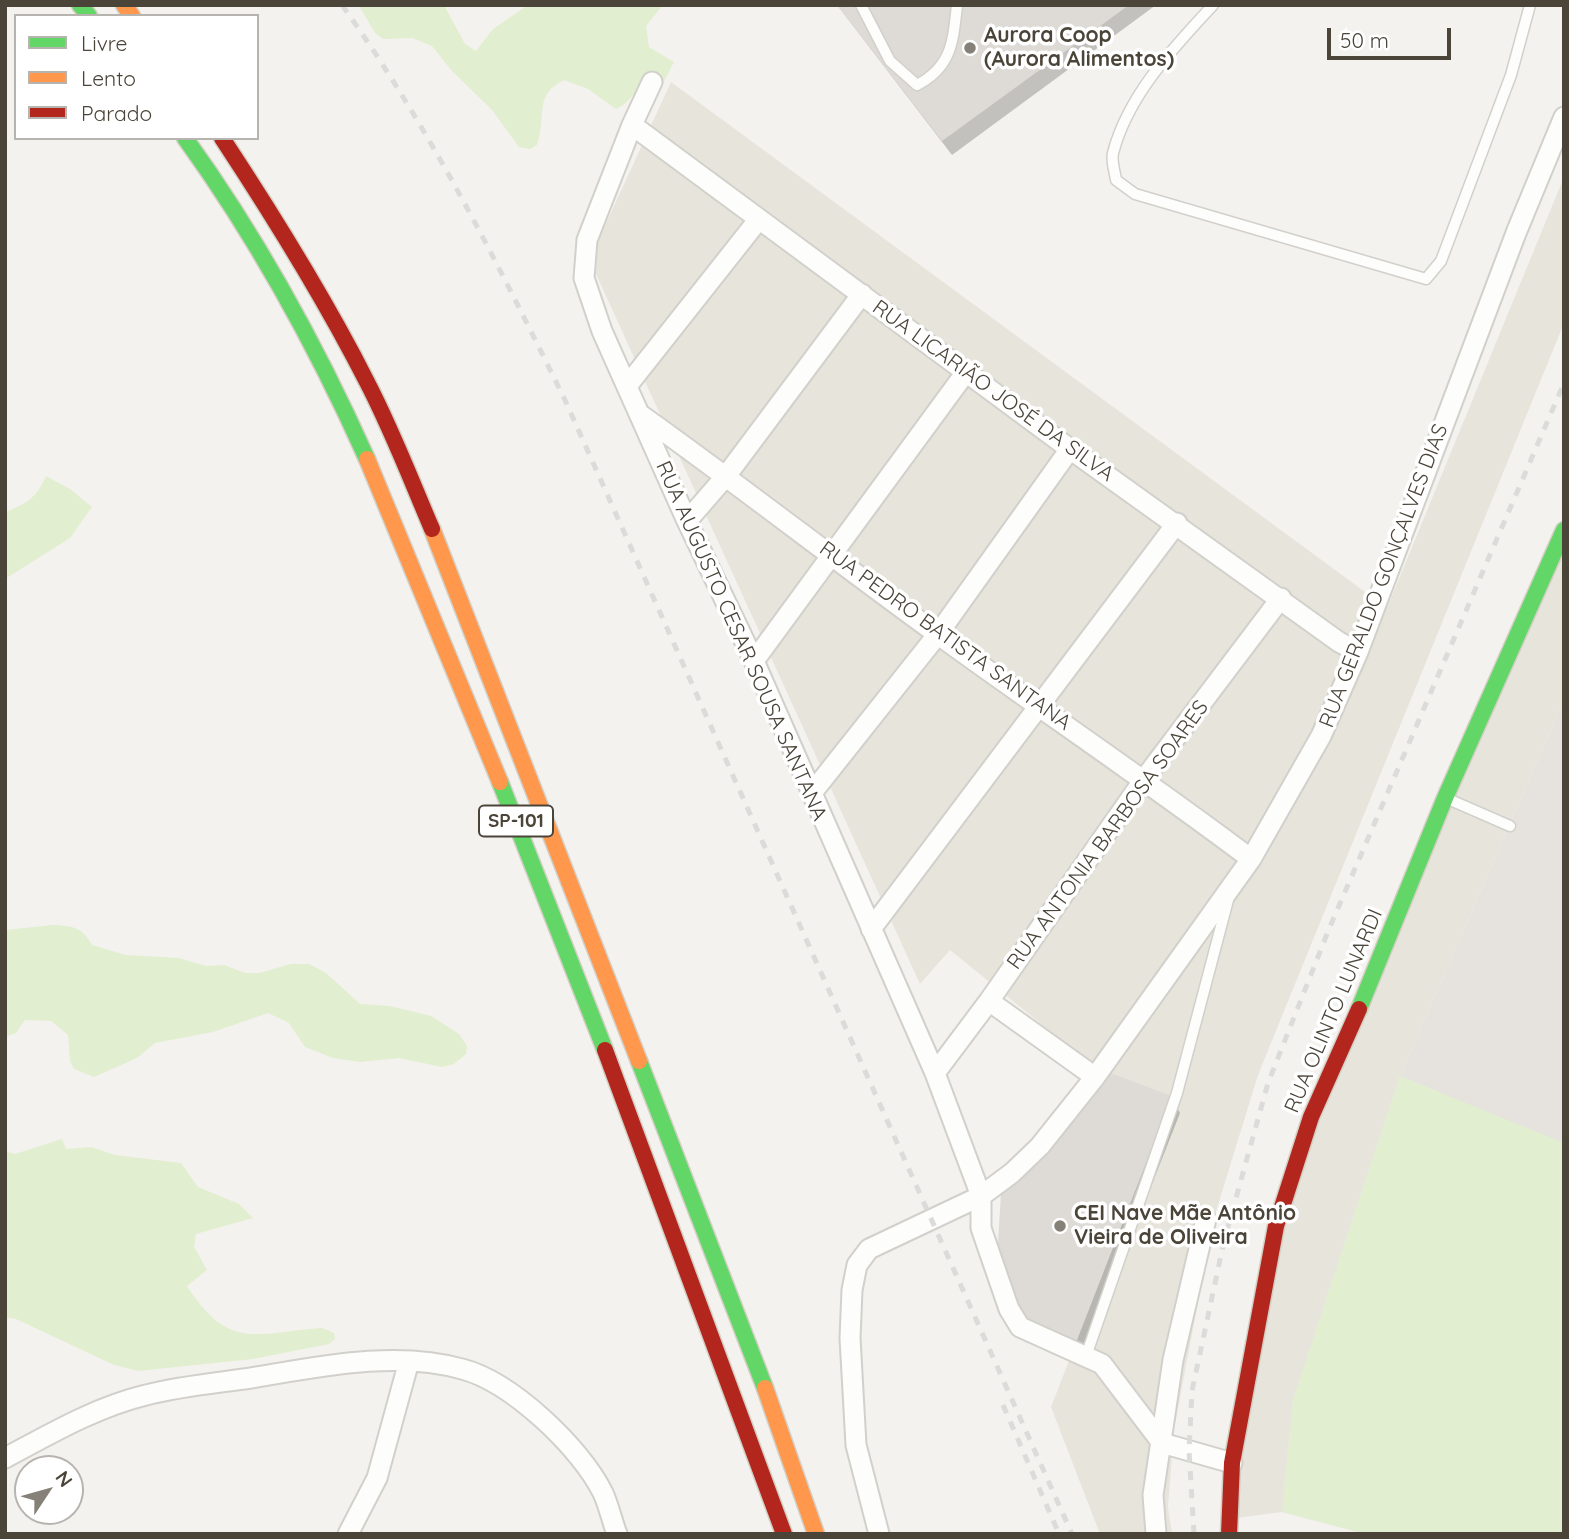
<!DOCTYPE html>
<meta charset="utf-8">
<style>
body{margin:0}
#map{position:relative;width:1569px;height:1539px;overflow:hidden;background:#f4f2ee;font-family:Quicksand,sans-serif}
canvas{display:block}
.frame{position:absolute;inset:0;border:7px solid #4b4439;pointer-events:none}
.legend{position:absolute;left:14px;top:14px;width:245px;height:126px;box-sizing:border-box;background:#fff;border:2px solid #b7b4b0;margin:0;padding:9px 12px;list-style:none;font-size:21px;color:#4b4439}
.legend li{display:flex;align-items:center;gap:14px;height:35px}
.legend b{width:35px;border:2px solid #b7b4b0}
.north{position:absolute;left:14px;top:1455px;width:70px;height:70px;box-sizing:border-box;background:#fff;border:2px solid #b7b4b0;border-radius:50%;rotate:54deg;font-size:19px;font-weight:700;line-height:28px;text-align:center;color:#4b4439}
.north::after{content:'';display:block;margin:auto;width:24px;height:32px;background:#868178;clip-path:polygon(50% 0,100% 100%,50% 72%,0 100%)}
.scale{position:absolute;left:1327px;top:28px;width:124px;height:32px;box-sizing:border-box;border:4px solid #4b4439;border-top:0;padding-left:9px;font-size:21px;line-height:24px;white-space:nowrap;color:#4b4439;-webkit-text-stroke:5px #fff;paint-order:stroke}
</style>
<div id="map">
<canvas width="1569" height="1539"></canvas>
<div class="frame"></div>
<ul class="legend">
<li><b style="height:9px;background:#63d668"></b>Livre</li>
<li><b style="height:9px;background:#ff974d"></b>Lento</li>
<li><b style="height:9px;background:#b3261e"></b>Parado</li>
</ul>
<div class="north">N</div>
<div class="scale">50 m</div>
</div>
<script>
const g = document.querySelector('canvas').getContext('2d');
g.lineJoin = 'round';
function paint(path, color) { g.fillStyle = color; g.fill(path, 'evenodd'); }
function trace(path, color, width, dash) { g.strokeStyle = color; g.lineWidth = width; g.lineCap = dash ? 'butt' : 'round'; g.setLineDash(dash || []); g.stroke(path); }
function label(font, color, halo, rows, align = 'center') {
  g.font = font + ' Quicksand,sans-serif'; g.lineWidth = 7; g.setLineDash([]); g.textBaseline = 'middle'; g.strokeStyle = halo; g.fillStyle = color; for (const [text, x, y, turn = 0] of rows) {
    g.save(); g.translate(x, y); g.rotate((+turn || 0) * Math.PI / 180); g.textAlign = isNaN(turn) ? turn : align; if (halo) g.strokeText(text, 0, 0); g.fillText(text, 0, 0); g.restore();
  }
}
paint(new Path2D(`
 M671 82 1387 608 1564 177V323L1258 1075 1214 1218 1174 1429 1168 1507 1172 1534H1100L1051 1407 1172 1096 1094 1067 950 950 920 984 596 274 597 243Z
 M1564 530V700L1400 1076 1293 1400 1282 1512 1229 1519 1276 1226Z`), '#e7e4dc');
paint(new Path2D(`
 M1564 700V1534H1366L1282 1512 1293 1400 1400 1076Z`), '#e6e2de');
paint(new Path2D(`
 M444 5 465 44 476 51 493 29 528 5H663L646 26 649 47 674 62 648 113 652 89 648 83C634 90 630 103 616 109L588 89 564 80C533 95 547 116 537 145L530 149 519 147 492 110 452 71 432 46 412 38 383 39 375 33 359 6Z
 M46 476 70 489 92 507 70 538 5 579V512C27 504 37 497 46 476Z
 M53 925C73 926 82 927 92 945L126 955 179 958 206 966 224 965 245 973H259L291 964H309L326 973 360 1004 390 1006 431 1016 459 1034 467 1046 466 1054 454 1064 442 1067 399 1058 360 1062 333 1058 305 1047 289 1023 268 1013 213 1032 155 1043 137 1058 94 1077 74 1069 70 1061 68 1035 51 1021 25 1020 16 1033 5 1037V930Z
 M1400 1076 1564 1143V1534H1366L1282 1512 1293 1400Z
 M62 1139 66 1149 91 1147 115 1155 181 1163 198 1187 239 1204 253 1218 196 1234 194 1247 207 1270 187 1286C229 1351 254 1333 322 1328L334 1333 335 1339 329 1344 253 1359 138 1371 114 1365 16 1319 5 1317V1151L15 1154Z`), '#e1eecf');
paint(new Path2D(`
 M837 5H1156L952 155Z
 M1171 1097 1180 1113 1083 1360 1031 1339Z`), '#0003');
paint(new Path2D(`
 M837 5H1129L942 141Z
 M1103 1070 1172 1096 1075 1345 1021 1324 997 1259 1001 1193Z`), '#dedbd6');
const lane = new Path2D(`
 M861 5 890 61 917 85C952 67 953 41 957 5
 M1213 5C1174 47 1128 95 1113 153 1111 161 1115 172 1116 180L1135 194 1426 279 1441 261 1511 75 1530 5
 M1448 799 1510 826
 M1086 1356 1177 1093 1228 900`);
const street = new Path2D(`
 M652 82 632 125 587 240 584 278 602 331 687 521 754 661 935 1073 981 1196V1228L1009 1309 1020 1327 1102 1364 1162 1443 1232 1463
 M632 125 1070 449 1339 642 1358 652
 M627 386 759 219
 M641 415C742 487 839 563 940 636 1043 711 1149 782 1251 859
 M687 521 726 476 862 294
 M754 661 966 372
 M811 794 938 634 1070 449
 M871 929 1177 523
 M989 1001 1095 1077
 M935 1073 989 1001 1145 778 1281 598
 M5 1458C50 1434 96 1407 146 1395 180 1386 216 1383 251 1378 318 1367 395 1350 462 1369 512 1382 581 1448 603 1493 609 1506 612 1521 617 1534
 M348 1534 377 1478 409 1361
 M879 1534 856 1445 850 1338 852 1290 857 1265 869 1249 981 1196 1012 1173 1040 1146 1095 1077 1251 859 1321 736 1358 652 1516 233 1564 117
 M1156 1534 1153 1495 1173 1360 1206 1219`);
const fast = new Path2D(`
 M80 5 89 16
 M185 138C258 239 316 345 367 459
 M500 782 605 1050
 M1359 1009 1445 798 1564 530
 M639 1061 765 1388`);
const slow = new Path2D(`
 M124 5 132 16
 M367 459 500 782
 M432 529 639 1061
 M765 1388 816 1534`);
const jam = new Path2D(`
 M222 138C274 217 324 297 367 382 392 430 411 480 432 529
 M605 1050 784 1534
 M1229 1534 1232 1463 1276 1226 1311 1117 1359 1009`);
trace(lane, '#d2d0cb', 13);
trace(street, '#d2d0cb', 23);
trace(fast, '#d3cfc5', 19);
trace(slow, '#d3cfc5', 19);
trace(jam, '#d3cfc5', 19);
trace(lane, '#fdfdfc', 10);
trace(street, '#fdfdfc', 19);
trace(fast, '#63d668', 16);
trace(slow, '#ff974d', 16);
trace(jam, '#b3261e', 16);
trace(new Path2D(`
 M342 5C430 128 498 264 565 400L1072 1534
 M1003 1405 1059 1534
 M1194 1534 1189 1450 1192 1391 1224 1241 1268 1083 1329 929 1564 383`), '#dbdbda', 5, [9, 9]);
for (const [x, y, r, color] of [
 [970,48,7,"#868178"],
 [1060,1226,7,"#868178"]
]) { const dot = new Path2D(); dot.arc(x, y, r, 0, 2 * Math.PI); g.fillStyle = color; g.fill(dot); trace(dot, '#fff', 2.5); }
for (const [x, y, w] of [
 [516,821,74]
]) { const box = new Path2D(); box.roundRect(x - w / 2, y - 15.5, w, 31, 5); g.fillStyle = '#fff'; g.fill(box); trace(box, '#4b4439', 2); }
label('bold 19px', '#4b4439', null, [
 ["SP-101",516,821]
]);
label('bold 21px', '#4b4439', '#fff', [
 ["Aurora Coop",984,36],
 ["(Aurora Alimentos)",984,60],
 ["CEI Nave Mãe Antônio",1074,1214],
 ["Vieira de Oliveira",1074,1238]
], 'left');
label('21px', '#4b4439', '#fff', [
 ["RUA LICARIÃO JOSÉ DA SILVA",993,391,36],
 ["RUA GERALDO GONÇALVES DIAS",1384,576,-69],
 ["RUA PEDRO BATISTA SANTANA",945,636,36],
 ["RUA AUGUSTO CESAR SOUSA SANTANA",741,641,66],
 ["RUA ANTONIA BARBOSA SOARES",1108,835,-54],
 ["RUA OLINTO LUNARDI",1334,1011,-67]
]);
</script>
